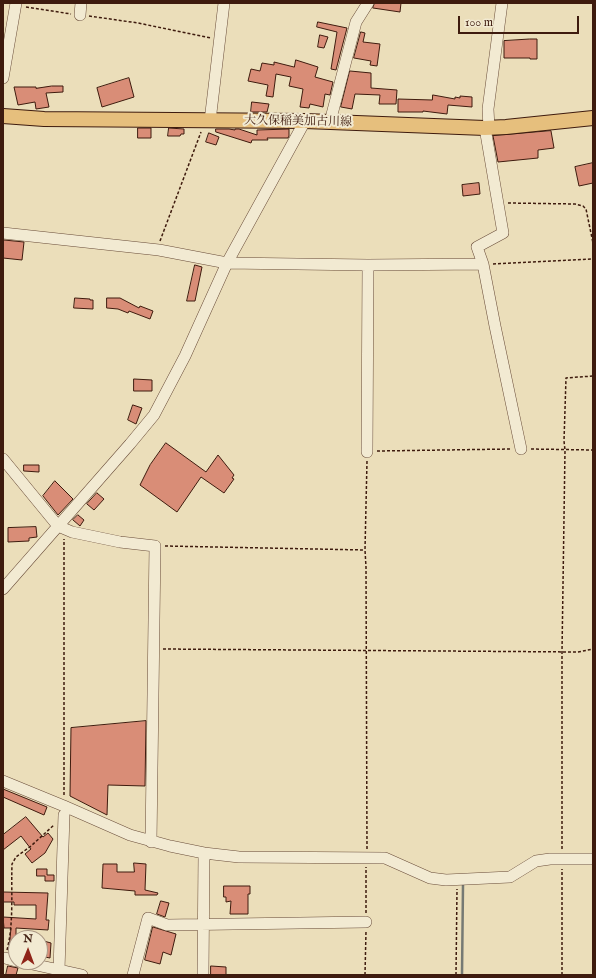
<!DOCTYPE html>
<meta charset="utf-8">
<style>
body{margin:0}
#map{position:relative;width:596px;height:978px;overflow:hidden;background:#ebdeba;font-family:"IM FELL English",serif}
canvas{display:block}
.frame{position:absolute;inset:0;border:4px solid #3e1b0e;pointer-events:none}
.north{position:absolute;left:8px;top:930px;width:40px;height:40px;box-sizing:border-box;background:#f2ead2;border:1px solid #aa9784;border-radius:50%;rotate:1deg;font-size:11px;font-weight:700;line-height:16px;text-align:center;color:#3e1b0e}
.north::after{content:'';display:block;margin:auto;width:14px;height:18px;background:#8f2418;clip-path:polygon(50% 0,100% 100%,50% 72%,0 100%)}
.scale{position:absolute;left:458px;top:16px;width:121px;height:18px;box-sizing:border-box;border:2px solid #3e1b0e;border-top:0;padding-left:5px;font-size:12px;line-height:14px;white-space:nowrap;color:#3e1b0e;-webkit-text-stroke:3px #f2ead2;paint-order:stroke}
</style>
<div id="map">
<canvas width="596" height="978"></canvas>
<div class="frame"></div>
<div class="north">N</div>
<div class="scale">100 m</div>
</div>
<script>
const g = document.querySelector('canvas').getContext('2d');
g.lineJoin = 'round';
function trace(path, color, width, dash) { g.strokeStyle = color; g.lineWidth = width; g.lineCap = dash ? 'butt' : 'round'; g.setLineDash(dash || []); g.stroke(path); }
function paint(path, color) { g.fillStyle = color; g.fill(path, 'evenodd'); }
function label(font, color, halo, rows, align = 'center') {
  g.font = font + ' "IM FELL English","Noto Serif JP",serif'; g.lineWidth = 4; g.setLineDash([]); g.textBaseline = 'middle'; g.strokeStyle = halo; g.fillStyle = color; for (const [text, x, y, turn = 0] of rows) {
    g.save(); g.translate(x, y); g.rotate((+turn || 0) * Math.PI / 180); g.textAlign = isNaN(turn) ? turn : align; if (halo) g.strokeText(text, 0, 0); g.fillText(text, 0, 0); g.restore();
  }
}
trace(new Path2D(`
 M462 975 463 885`), '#767a74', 2.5);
const building = new Path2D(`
 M375 3H401L400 12 373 8Z
 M318 22 347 28 336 70 331 69 337 32 317 27Z
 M361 32 365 33 363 42 380 44 377 66 370 65 371 61 354 58Z
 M320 35 328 37 324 48 318 47Z
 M530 39H537V59H530V58H504V41Z
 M296 60 318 67 315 77 333 82 330 95 325 94 323 107 310 104 309 108 300 107 303 89 289 86 291 77 276 74 273 97 266 96 268 85 248 81 251 69 260 71 262 63 274 65V62L294 67Z
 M350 71 371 73V88L397 90 396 104H379L380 95 355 94 352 109 341 107Z
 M129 78 134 97 102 107 97 88Z
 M52 86H63V92L46 93 49 107 36 109 35 102 18 105 14 87H36V88Z
 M433 95 455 99V97L460 98V96L472 97V107L448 105 447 114 423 111V112H398V99L432 100Z
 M252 102 269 104 267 112H251Z
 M138 128H151V138H138Z
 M169 128 184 129V134H181L180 136H168Z
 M216 129H229L235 130V129H239L257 135V130L289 129V136L288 138H267L268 140H252L251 143 216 132Z
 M551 131 554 148 538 150V158L498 162 493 136Z
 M209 133 219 137 216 145 206 142Z
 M593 163V183L579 186 575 167Z
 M479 183 480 194 463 196 462 185Z
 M4 240 24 242 22 260 3 258Z
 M195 265 202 267 195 301H187Z
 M75 298 90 299V300H93V309L74 308Z
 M107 298H120L139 308 140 306 153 311 150 319 129 311 128 313 118 309 107 308Z
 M134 379 152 380V391H134Z
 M133 405 142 408 136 424 128 420Z
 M166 443 206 472 218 455 234 475 232 478 234 479 224 493 201 477 177 512 140 485 150 465Z
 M24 465H39V472L24 471Z
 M55 481 73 499 58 515 43 496Z
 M97 493 104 499 94 510 87 504Z
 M78 515 84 520 80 526 73 520Z
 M36 527 37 537 29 538V541L8 542V528Z
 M146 721 145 786 108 785 107 815 70 796 71 728Z
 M3 789 47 807 44 815 3 797Z
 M26 817 43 837 48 833 53 839 45 853 32 863 25 854 31 849 21 836 3 850V835Z
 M134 863 146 864 145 890 158 893 157 895H135V891L102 888 103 864H117V872H134Z
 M37 869H47V875H54V881H45V876H37Z
 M224 886H250V894H248V914H230L231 901 226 902V897H224Z
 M3 892 48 893 46 920H49L48 930 16 928V950L9 949 11 928H4L3 917 36 919V905H14V902H3Z
 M161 901 169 903 165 917 157 914Z
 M153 927 176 934 171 955 163 952 160 964 145 960Z
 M40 940 51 943 50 958 40 956Z
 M8 966 18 968 16 975H6Z
 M211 966 226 967V975H211Z`);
paint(building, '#d98d77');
trace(building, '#3e1b0e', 1);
const minor = new Path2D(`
 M80 15 81 3
 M3 78 16 3
 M210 121 224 3
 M330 122 356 22 368 3
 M485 128 503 233 477 247 483 264 495 326 521 449
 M489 128 488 109 502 3
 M3 233 159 250 227 263 368 265 483 264
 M367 452 368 265
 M3 459 58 526 72 532 120 542 155 546 151 842
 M3 589 130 444 154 415 185 356 227 263 305 121
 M3 781 64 806 130 835 170 846 204 853 239 857 385 858 430 878 446 880 510 877 536 861 550 859H593
 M5 958 16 961
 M23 962 82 975
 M59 970 64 815
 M133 975 148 918 167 925 366 922
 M203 975 204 853`);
const major = new Path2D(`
 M3 116 44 119 305 121 485 128 506 127 593 118`);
trace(minor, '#694c39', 12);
trace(major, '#3e1b0e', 16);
trace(new Path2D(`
 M26 7 71 14
 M89 16 138 23 211 38
 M508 203 575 204 583 206 586 209 593 243
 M160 241 201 132
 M493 264 593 259
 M531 449 593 450
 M377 451 511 449
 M367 461 365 550 366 567 367 849
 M165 546 365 550
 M163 649 578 652 593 649
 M64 795V539
 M562 849V652L565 450 564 441 566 378 593 376
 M366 913V867
 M7 950C14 923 11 892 12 864L16 857 31 846 54 825
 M365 975 366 931
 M456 975 457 889
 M562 975V869`), '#3e1b0e', 1.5, [3, 2]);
trace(minor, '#f2ead2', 11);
trace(major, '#e6bf7d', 14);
label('12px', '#3e1b0e', '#f2ead2', [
 ["大久保稲美加古川線",298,122,1]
]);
</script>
